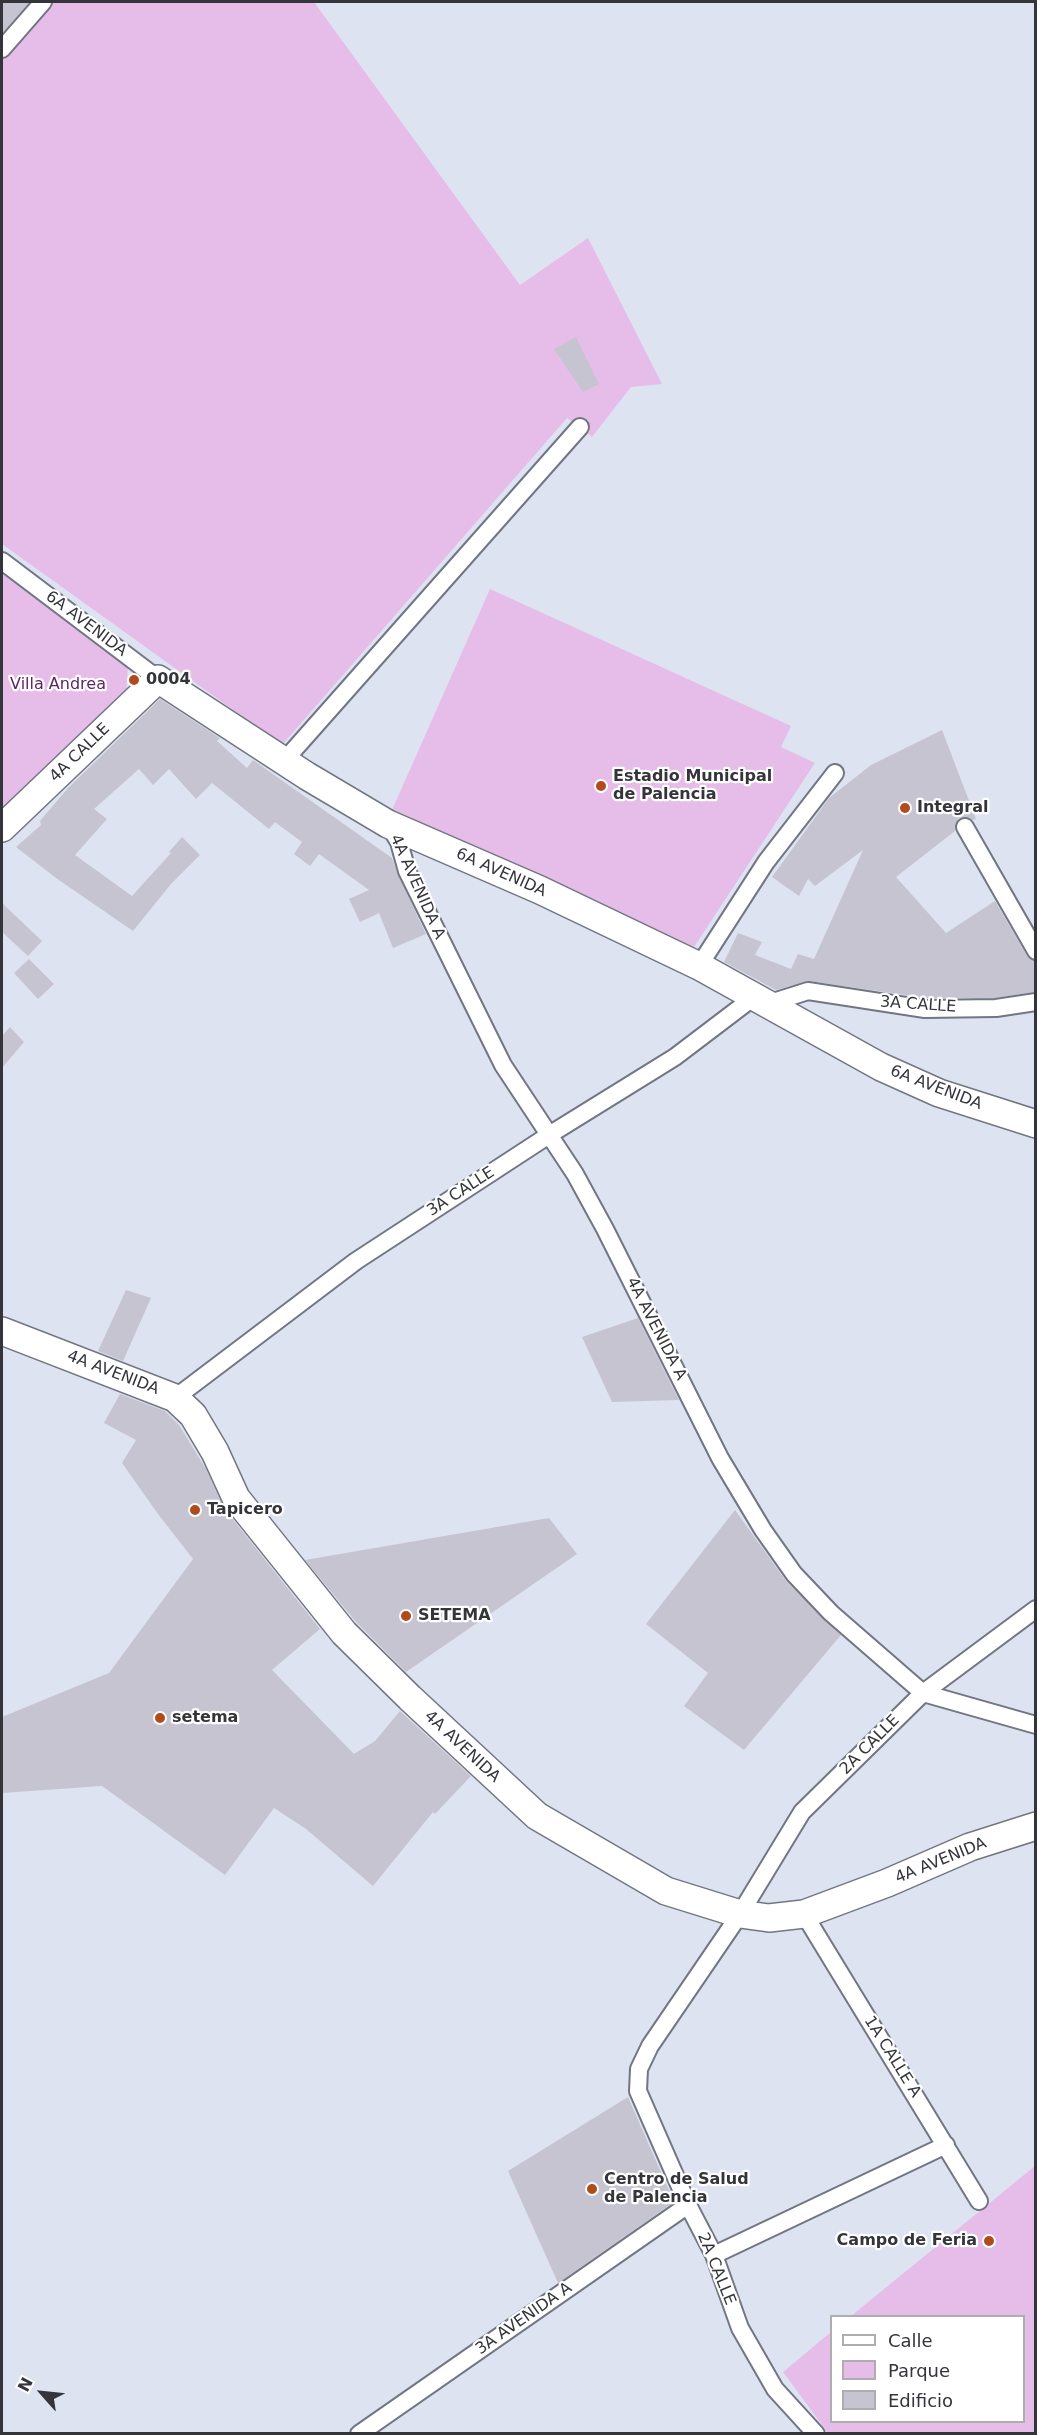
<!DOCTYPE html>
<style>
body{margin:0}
#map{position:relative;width:1037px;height:2435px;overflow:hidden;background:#dee3f1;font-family:"DejaVu Sans",sans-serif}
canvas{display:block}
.frame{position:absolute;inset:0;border:3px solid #34353b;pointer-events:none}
.legend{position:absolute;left:830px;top:2315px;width:195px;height:108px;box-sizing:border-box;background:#fff;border:2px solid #aeaeb1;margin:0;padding:8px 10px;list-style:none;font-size:18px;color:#34353b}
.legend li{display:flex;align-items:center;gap:12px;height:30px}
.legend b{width:30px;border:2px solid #aeaeb1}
.north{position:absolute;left:12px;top:2363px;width:60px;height:60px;-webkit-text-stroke:4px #fff;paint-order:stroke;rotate:297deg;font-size:16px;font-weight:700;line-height:24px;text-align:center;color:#34353b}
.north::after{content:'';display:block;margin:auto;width:21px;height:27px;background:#34353b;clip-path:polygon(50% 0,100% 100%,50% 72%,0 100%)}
</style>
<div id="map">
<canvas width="1037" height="2435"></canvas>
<div class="frame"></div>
<ul class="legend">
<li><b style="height:8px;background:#fff"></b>Calle</li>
<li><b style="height:16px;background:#e6bde9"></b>Parque</li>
<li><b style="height:16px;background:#c7c4d1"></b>Edificio</li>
</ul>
<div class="north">N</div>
</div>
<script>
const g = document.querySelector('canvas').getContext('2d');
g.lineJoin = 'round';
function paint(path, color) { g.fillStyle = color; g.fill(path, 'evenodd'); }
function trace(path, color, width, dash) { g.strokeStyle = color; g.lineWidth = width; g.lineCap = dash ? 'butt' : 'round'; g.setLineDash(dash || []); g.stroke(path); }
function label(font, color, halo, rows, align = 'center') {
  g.font = font + ' "DejaVu Sans",sans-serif'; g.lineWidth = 4.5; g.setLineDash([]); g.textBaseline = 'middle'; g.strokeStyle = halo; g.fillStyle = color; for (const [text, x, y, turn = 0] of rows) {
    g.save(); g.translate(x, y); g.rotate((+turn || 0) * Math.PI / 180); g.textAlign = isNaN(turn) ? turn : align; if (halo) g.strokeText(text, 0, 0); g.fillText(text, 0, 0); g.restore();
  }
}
paint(new Path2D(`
 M47 2H314L520 285 588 238 662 384 631 387 592 437 567 418 282 745 2 544V54Z
 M2 573 128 665 126 699 2 817Z
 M490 589 791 726 781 747 815 763 694 947 392 810Z
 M1035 2166V2433H828L783 2372 831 2332 832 2422H1024V2316H851Z`), '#e6bde9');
paint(new Path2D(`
 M2 2H30L2 34Z
 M576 337 599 384 583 392 554 349Z
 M160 699 220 738 217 741 247 768 253 760 392 858 398 875 426 934 393 948 379 913 360 922 349 899 369 890 319 854 310 866 294 854 302 842 275 822 269 829 212 783 196 799 169 769 153 785 139 769 94 809 107 819 75 855 132 896 171 853 169 852 182 837 200 855 171 884 133 931 56 878 16 847 41 825 40 821 68 788Z
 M942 730 976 819 973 820 966 817 959 818 956 822 955 831 896 877 946 933 995 901 1027 956 1035 961V992L995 998H926L809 981 776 990 724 962 738 933 762 942 755 955 791 969 798 954 814 959 863 850 815 886 808 879 799 896 772 877 829 798 871 765Z
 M2 903 42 941 28 956 2 932Z
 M29 959 54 984 38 999 14 973Z
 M10 1027 24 1042 2 1068V1036Z
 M126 1290 151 1298 123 1361 98 1351Z
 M638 1318 679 1400 612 1402 582 1337Z
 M120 1394 165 1411 179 1425 206 1469 224 1508 320 1629 272 1670 354 1754 375 1741 400 1711 471 1776 435 1814 433 1812 373 1886 306 1829 274 1808 225 1875 102 1786 2 1793V1717L109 1673 193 1559 158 1514 122 1463 136 1440 104 1423Z
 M735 1510 786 1581 841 1635 744 1750 684 1706 708 1673 646 1624Z
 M549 1518 577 1554 406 1672 356 1622 305 1560Z
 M628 2097 674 2202 558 2283 508 2171Z`), '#c7c4d1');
const street = new Path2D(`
 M2 49 43 2
 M2 561 158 679
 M284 761 580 427
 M388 824 399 842 407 871 503 1065 575 1174 605 1229 720 1458 763 1530 794 1574 831 1613 923 1693 1036 1725
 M965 827 1036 951
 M699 966 766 862 835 773
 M767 1004 808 991 925 1009 996 1008 1036 1002
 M175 1398 356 1261 549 1135 675 1057 754 997
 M804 1914 979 2201
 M714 2255 946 2145
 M359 2434 688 2205
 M816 2434 775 2389 740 2328 714 2255 688 2205 638 2091 639 2069 650 2046 740 1914 802 1812 923 1693 1036 1609`);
const primary = new Path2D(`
 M2 828 158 679 307 776 388 824 540 890 699 966 881 1067 939 1093 1036 1124
 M2 1331 175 1398 193 1415 215 1452 236 1498 344 1633 410 1698 537 1816 666 1891 740 1914 769 1918 804 1914 887 1883 970 1847 1036 1826`);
trace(street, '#727683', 20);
trace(primary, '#727683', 30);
trace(street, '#fff', 16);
trace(primary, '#fff', 27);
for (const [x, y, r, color] of [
 [134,680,6,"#b04c1b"],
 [601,786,6,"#b04c1b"],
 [905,808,6,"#b04c1b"],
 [195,1510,6,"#b04c1b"],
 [406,1616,6,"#b04c1b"],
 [160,1718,6,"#b04c1b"],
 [592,2189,6,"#b04c1b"],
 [989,2241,6,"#b04c1b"]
]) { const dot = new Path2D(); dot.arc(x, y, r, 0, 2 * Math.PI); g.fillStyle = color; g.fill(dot); trace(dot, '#fff', 2); }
label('16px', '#34353b', '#fff', [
 ["6A AVENIDA",86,624,37],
 ["4A CALLE",80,753,-44],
 ["6A AVENIDA",501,873,24],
 ["4A AVENIDA A",417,887,66],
 ["3A CALLE",918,1005,4],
 ["6A AVENIDA",936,1088,21],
 ["3A CALLE",461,1192,-33],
 ["4A AVENIDA A",656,1329,63],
 ["4A AVENIDA",113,1373,21],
 ["2A CALLE",870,1745,-45],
 ["4A AVENIDA",462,1747,43],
 ["4A AVENIDA",941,1861,-22],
 ["1A CALLE A",892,2057,58],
 ["2A CALLE",716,2269,68],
 ["3A AVENIDA A",524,2319,-35]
]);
label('bold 16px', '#34353b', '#fff', [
 ["0004",146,680],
 ["Estadio Municipal",613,777],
 ["de Palencia",613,795],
 ["Integral",917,808],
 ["Tapicero",207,1510],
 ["SETEMA",418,1616],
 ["setema",172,1718],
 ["Centro de Salud",604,2180],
 ["de Palencia",604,2198],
 ["Campo de Feria",977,2241,"right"]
], 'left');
label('16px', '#602466', '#fff', [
 ["Villa Andrea",58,685]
]);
</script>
